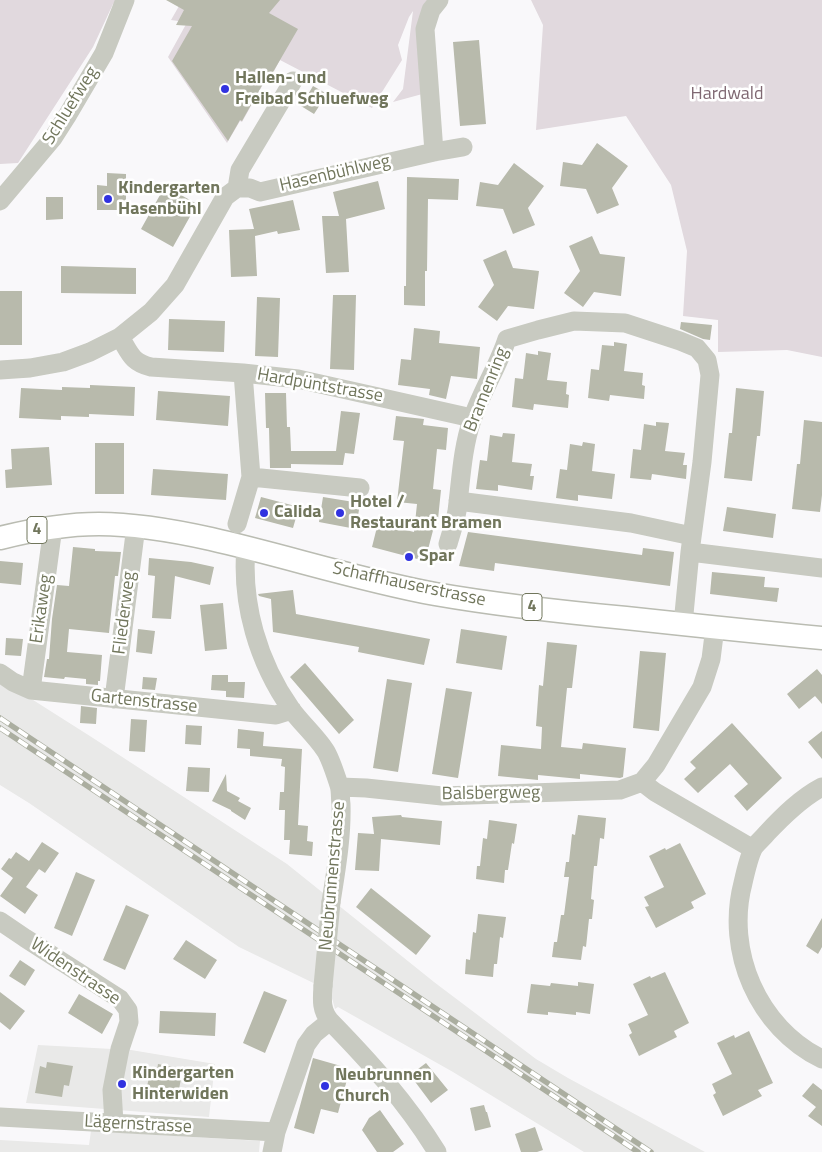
<!DOCTYPE html>
<meta charset="utf-8">
<style>
body{margin:0}
canvas{display:block;background:#f9f8fa}
</style>
<canvas width="822" height="1152"></canvas>
<script>
const g = document.querySelector('canvas').getContext('2d');
g.lineJoin = 'round';
function paint(path, color) { g.fillStyle = color; g.fill(path, 'evenodd'); }
function trace(path, color, width, dash) { g.strokeStyle = color; g.lineWidth = width; g.lineCap = dash ? 'butt' : 'round'; g.setLineDash(dash || []); g.stroke(path); }
function label(font, color, halo, rows, align = 'center') {
  g.font = font + ' "Titillium Web",sans-serif'; g.lineWidth = 5; g.setLineDash([]); g.textBaseline = 'middle'; g.strokeStyle = halo; g.fillStyle = color; for (const [text, x, y, turn = 0] of rows) {
    g.save(); g.translate(x, y); g.rotate((+turn || 0) * Math.PI / 180); g.textAlign = isNaN(turn) ? turn : align; if (halo) g.strokeText(text, 0, 0); g.fillText(text, 0, 0); g.restore();
  }
}
paint(new Path2D(`
 M0 679 93 738 287 864 434 982 536 1059 568 1078 705 1152H584L453 1072 338 1007 335 1009 330 991 239 947 29 803 0 785Z
 M38 1045 131 1050 215 1064 209 1117 26 1103Z
 M91 1131 260 1141 259 1152H0V1140L89 1145Z`), '#e9e9e8');
paint(new Path2D(`
 M0 0H119L113 4 93 47 18 163 0 164Z
 M168 0H434L426 93 393 102 403 89 413 11 409 17 398 45 402 60 372 108 280 60 274 71 271 70 242 122 240 121 227 143 168 57 190 17 185 22 171 20 179 6Z
 M531 0H822V357L787 350 718 352V320L683 316 687 251 671 185 626 116 536 130 543 25Z`), '#e1d9de');
paint(new Path2D(`
 M166 0H280L269 13 298 29 269 79V73L242 121 240 120 228 141 172 61 192 26 176 25 184 10Z
 M479 40 486 124 460 126 453 42Z
 M313 86 327 94 314 114 301 106Z
 M597 143 628 166 612 188 619 205 597 214 586 189 560 186 563 162 582 165Z
 M514 163 544 186 528 208 535 225 513 234 503 209 476 206 480 182 498 185Z
 M107 173 126 174V206H119V210H97V185L107 186Z
 M407 177 459 179 458 200 428 199 427 271H425V306L404 305V286H406Z
 M378 181 385 209 346 219 349 272 326 273 322 216H339L333 192Z
 M165 186 197 204 173 247 141 229Z
 M46 197H63V219L46 220Z
 M293 200 300 230 278 234 277 231 255 236 257 276 231 277 229 230 254 229 249 209Z
 M592 236 600 254 625 257 621 296 594 292 583 307 564 293 580 271 569 246Z
 M506 250 513 268 539 271 534 309 508 306 497 321 478 307 494 285 483 260Z
 M61 266 136 268V294L61 293Z
 M0 291H22V345H0Z
 M333 295H356L354 370 330 369Z
 M257 297 280 298 278 357 255 356Z
 M169 319 225 321 224 352 168 350Z
 M681 322 712 325 710 340 703 339 680 329Z
 M414 328 440 331 439 343 480 347 477 379 451 376 446 399 429 395 430 389 398 385 401 359 411 360Z
 M614 342 627 344 624 371 643 373 642 385 645 386 644 399 610 395 609 401 588 398 591 369 599 370 602 345 614 346Z
 M538 351 551 353 547 380 567 382 566 394 569 395 568 408 534 404 533 410 512 407 515 378 523 379 526 353 538 355Z
 M90 385 135 387 134 416 89 414V417L61 416V420L19 418 21 388 62 390V387L90 388Z
 M736 388 764 391 760 436H757L752 481 724 478 729 433H732Z
 M158 391 230 396 228 426 156 420Z
 M265 393H286L287 427H290L291 451H336L341 411 360 413 354 454 345 453 343 465 291 464V468H270L269 428H266Z
 M396 416 424 419 423 425 448 428 446 450 437 449 433 489 441 490 438 519H436L425 561 372 547 378 523 414 532 417 504 397 502 404 441 393 440Z
 M804 420 822 422V495L820 512 792 509 797 464H800Z
 M656 422 669 423 665 451 685 453 683 465H687L686 479 652 474 651 480 630 478 633 449 641 450 644 424 656 426Z
 M503 433 515 434 512 462 532 464 530 476H534L532 490 498 485V491L476 489 480 460 487 461 490 435 502 437Z
 M583 442 595 444 592 471 615 474 612 499 578 495V501L556 498 560 469 567 470 570 444 582 446Z
 M95 443H124V494H95Z
 M49 447 52 485 6 488 5 470 12 469 11 449Z
 M153 469 228 474 226 500 151 495Z
 M261 497 299 507 293 528 255 518Z
 M323 497 360 503 356 529 319 522Z
 M727 507 776 514 773 538 723 531Z
 M468 532 642 555 643 548 674 552 670 586 495 563 494 571 459 566Z
 M73 547 95 549V551L121 552 118 576H115L109 633 69 629 67 652 102 655 100 681H98V685L86 684V679L65 677 64 679 44 677 47 659H49L52 619 57 585 69 586Z
 M149 558 191 562 214 567 210 585 175 576 171 619 152 618 155 576 148 575Z
 M0 561 23 563 21 585 0 583Z
 M712 572 765 577 764 587 779 588 777 602 710 594Z
 M293 590 296 614 430 639 424 665 358 652 359 647 273 632 271 599 259 596 258 594Z
 M223 603 227 649 205 651 200 605Z
 M138 629 155 631 152 654 136 652Z
 M461 629 507 636 502 670 456 663Z
 M6 638 23 639 21 656 5 655Z
 M547 642 577 645 572 688H567L561 747 582 749 583 743 626 748 623 777 620 778 580 774V779L538 775V780L498 776 501 745 541 749 542 727 536 726 539 685 543 686Z
 M640 651 666 653 659 731 633 728Z
 M305 663 354 720 339 734 290 677Z
 M817 669 822 675V704L815 696 799 709 787 694Z
 M212 675H228V682H245L244 698 226 697V691L211 690Z
 M143 677 157 678 155 690 142 689Z
 M387 679 412 683 398 772 373 768Z
 M446 688 472 692 458 778 432 774Z
 M81 706 97 708 96 724 80 723Z
 M131 719 147 720 145 752 129 751Z
 M732 723 782 778 747 811 734 796 748 784 730 764 698 793 684 779 696 768 690 762Z
 M186 725 202 726 201 745 185 744Z
 M238 729 264 732 263 746 302 749 298 825 308 826 307 841 313 842 312 856 289 854 290 840H284L285 810H279L280 792H284L285 767 281 766 282 759 250 756V749L237 748Z
 M822 731V759L808 742Z
 M188 767 210 768 209 792 186 791Z
 M226 774 227 791 240 798 238 801 251 808 245 820 231 811V810L212 801Z
 M401 815 402 817 442 821 440 845 381 839 379 871 355 870 358 833 374 834 372 817Z
 M578 815 606 818 604 839 600 838 597 866H594L591 899 594 900 592 919H589L586 947 583 946 581 960 552 957 554 942H557L561 915H564L569 877H564L566 862H569L572 834 575 835Z
 M489 820 517 824 514 844 512 843 508 870H505L504 883 476 879 477 866H480L483 838 487 839Z
 M42 842 59 853 45 873 39 869 26 887 38 895 25 914 0 896 13 878 1 869 9 858 11 859 16 852 29 861Z
 M680 843 706 894 691 902 694 908 656 928 645 907 649 906 644 897 664 887 649 856 665 848 666 850Z
 M76 872 95 880 72 936 54 928Z
 M371 888 431 936 416 955 356 907Z
 M126 905 149 915 125 970 103 960Z
 M478 914 506 917 503 938 500 937 497 964H494L493 977 465 974 466 959 470 960 473 932 476 933Z
 M822 918V947L818 954 806 946Z
 M186 940 217 960 205 979 173 959Z
 M20 960 35 970 25 986 9 976Z
 M665 972 689 1023 674 1031 677 1037 639 1056 629 1035 632 1033 628 1024 648 1015 633 984 650 976 651 978Z
 M578 982 594 984 590 1014 576 1012V1015L548 1012V1015L527 1013 531 984 550 986 551 983 578 986Z
 M264 991 287 1000 265 1053 243 1043Z
 M0 992 25 1011 10 1030 0 1022Z
 M79 994 113 1014 102 1034 68 1013Z
 M160 1011 216 1013 215 1036 159 1033Z
 M749 1031 773 1083 758 1090 762 1096 723 1116 713 1095 716 1093 712 1084 732 1074 717 1043 734 1035 735 1038Z
 M313 1058 341 1066 339 1073 348 1076 338 1113 321 1109 314 1134 294 1128Z
 M47 1062 73 1066 69 1086 64 1085 62 1097 35 1093 40 1066 46 1068Z
 M426 1063 448 1090 431 1103 410 1075Z
 M158 1064 183 1069 179 1089 174 1088 172 1100 145 1095 151 1069 157 1070Z
 M813 1083 822 1090V1126L808 1116 816 1107 802 1096Z
 M484 1105 486 1112H487L491 1127 475 1131 470 1108Z
 M380 1110 404 1144 393 1152H377L362 1130 369 1118Z
 M535 1127 543 1150 537 1152H521L515 1134Z`), '#b8baac');
const major = new Path2D(`
 M0 538C32 530 66 524 99 524 137 524 175 531 211 539 286 556 359 580 435 594 498 605 562 612 626 618 691 625 757 632 822 638`);
trace(major, '#babcb2', 25);
trace(new Path2D(`
 M434 152 425 29 431 10 439 0
 M237 188H250L260 192 434 152 463 147
 M0 201 53 138 67 116 104 53 125 0
 M120 337C130 353 131 362 151 367L243 373 298 379 463 416 472 420
 M0 370 30 368 63 362 90 352 120 337 151 312 175 285 225 197 237 188 240 170 293 81
 M251 477 360 488
 M458 501 631 523 692 536
 M237 524 251 477 243 373
 M448 544C451 533 455 522 457 511 461 481 462 449 472 420 481 392 498 367 507 339L538 330 574 321 625 323 680 341 697 348 707 360 710 375 702 462 690 552 683 624
 M246 547C241 604 258 662 291 709 301 723 315 735 325 750 330 757 336 776 339 785 341 791 340 798 341 804 342 837 336 870 331 902
 M690 552 822 568
 M0 673 13 682 31 690 276 715 292 710
 M31 690 53 527
 M114 699 136 526
 M642 782 655 792 753 849
 M340 787 366 788 442 796 620 790 642 782 656 765 702 687 711 659 715 627
 M822 787C801 798 783 816 767 833 763 838 758 842 754 847 750 854 745 874 743 883 725 951 758 1028 822 1059
 M0 921 25 938 120 999 128 1010 129 1022 120 1049 112 1090 114 1123
 M323 986C322 1000 321 1010 330 1021 370 1062 407 1103 437 1152
 M0 1117 276 1132
 M272 1152 276 1132 306 1045 314 1034 330 1021`), '#c8cac1', 19);
trace(major, '#fff', 22);
const rail = new Path2D(`
 M0 718 651 1152
 M0 728 638 1152`);
trace(rail, '#abaea0', 5.5);
trace(rail, '#fff', 4, [11]);
trace(new Path2D(`
 M323 986 331 902`), '#c8cac1', 19);
for (const [x, y, r, color] of [
 [225,89,5,"#3132e0"],
 [108,199,5,"#3132e0"],
 [264,513,5,"#3132e0"],
 [340,513,5,"#3132e0"],
 [409,557,5,"#3132e0"],
 [122,1084,5,"#3132e0"],
 [325,1086,5,"#3132e0"]
]) { const dot = new Path2D(); dot.arc(x, y, r, 0, 2 * Math.PI); g.fillStyle = color; g.fill(dot); trace(dot, '#fff', 2); }
for (const [x, y, w] of [
 [37,530,20],
 [532,607,20]
]) { const box = new Path2D(); box.roundRect(x - w / 2, y - 13.5, w, 27, 4); g.fillStyle = '#fff'; g.fill(box); trace(box, '#71765c', 1); }
label('bold 16px', '#71765c', null, [
 ["4",37,530],
 ["4",532,607]
]);
label('bold 18px', '#71765c', '#fff', [
 ["Hallen- und",235,79],
 ["Freibad Schluefweg",235,100],
 ["Kindergarten",118,189],
 ["Hasenbühl",118,210],
 ["Hotel /",350,503],
 ["Restaurant Bramen",350,524],
 ["Calida",274,513],
 ["Spar",419,557],
 ["Kindergarten",132,1074],
 ["Hinterwiden",132,1095],
 ["Neubrunnen",335,1076],
 ["Church",335,1097]
], 'left');
label('18px', '#7f6872', '#fff', [
 ["Hardwald",727,95]
]);
label('18px', '#71765c', '#fff', [
 ["Schluefweg",71,106,-58],
 ["Hasenbühlweg",335,174,-13],
 ["Hardpüntstrasse",320,386,10],
 ["Bramenring",487,390,-68],
 ["Schaffhauserstrasse",409,585,12],
 ["Erikaweg",42,609,-82],
 ["Fliederweg",125,613,-83],
 ["Gartenstrasse",144,702,6],
 ["Balsbergweg",491,794,-1],
 ["Neubrunnenstrasse",333,876,-85],
 ["Widenstrasse",75,972,34],
 ["Lägernstrasse",138,1125,3]
]);
</script>
